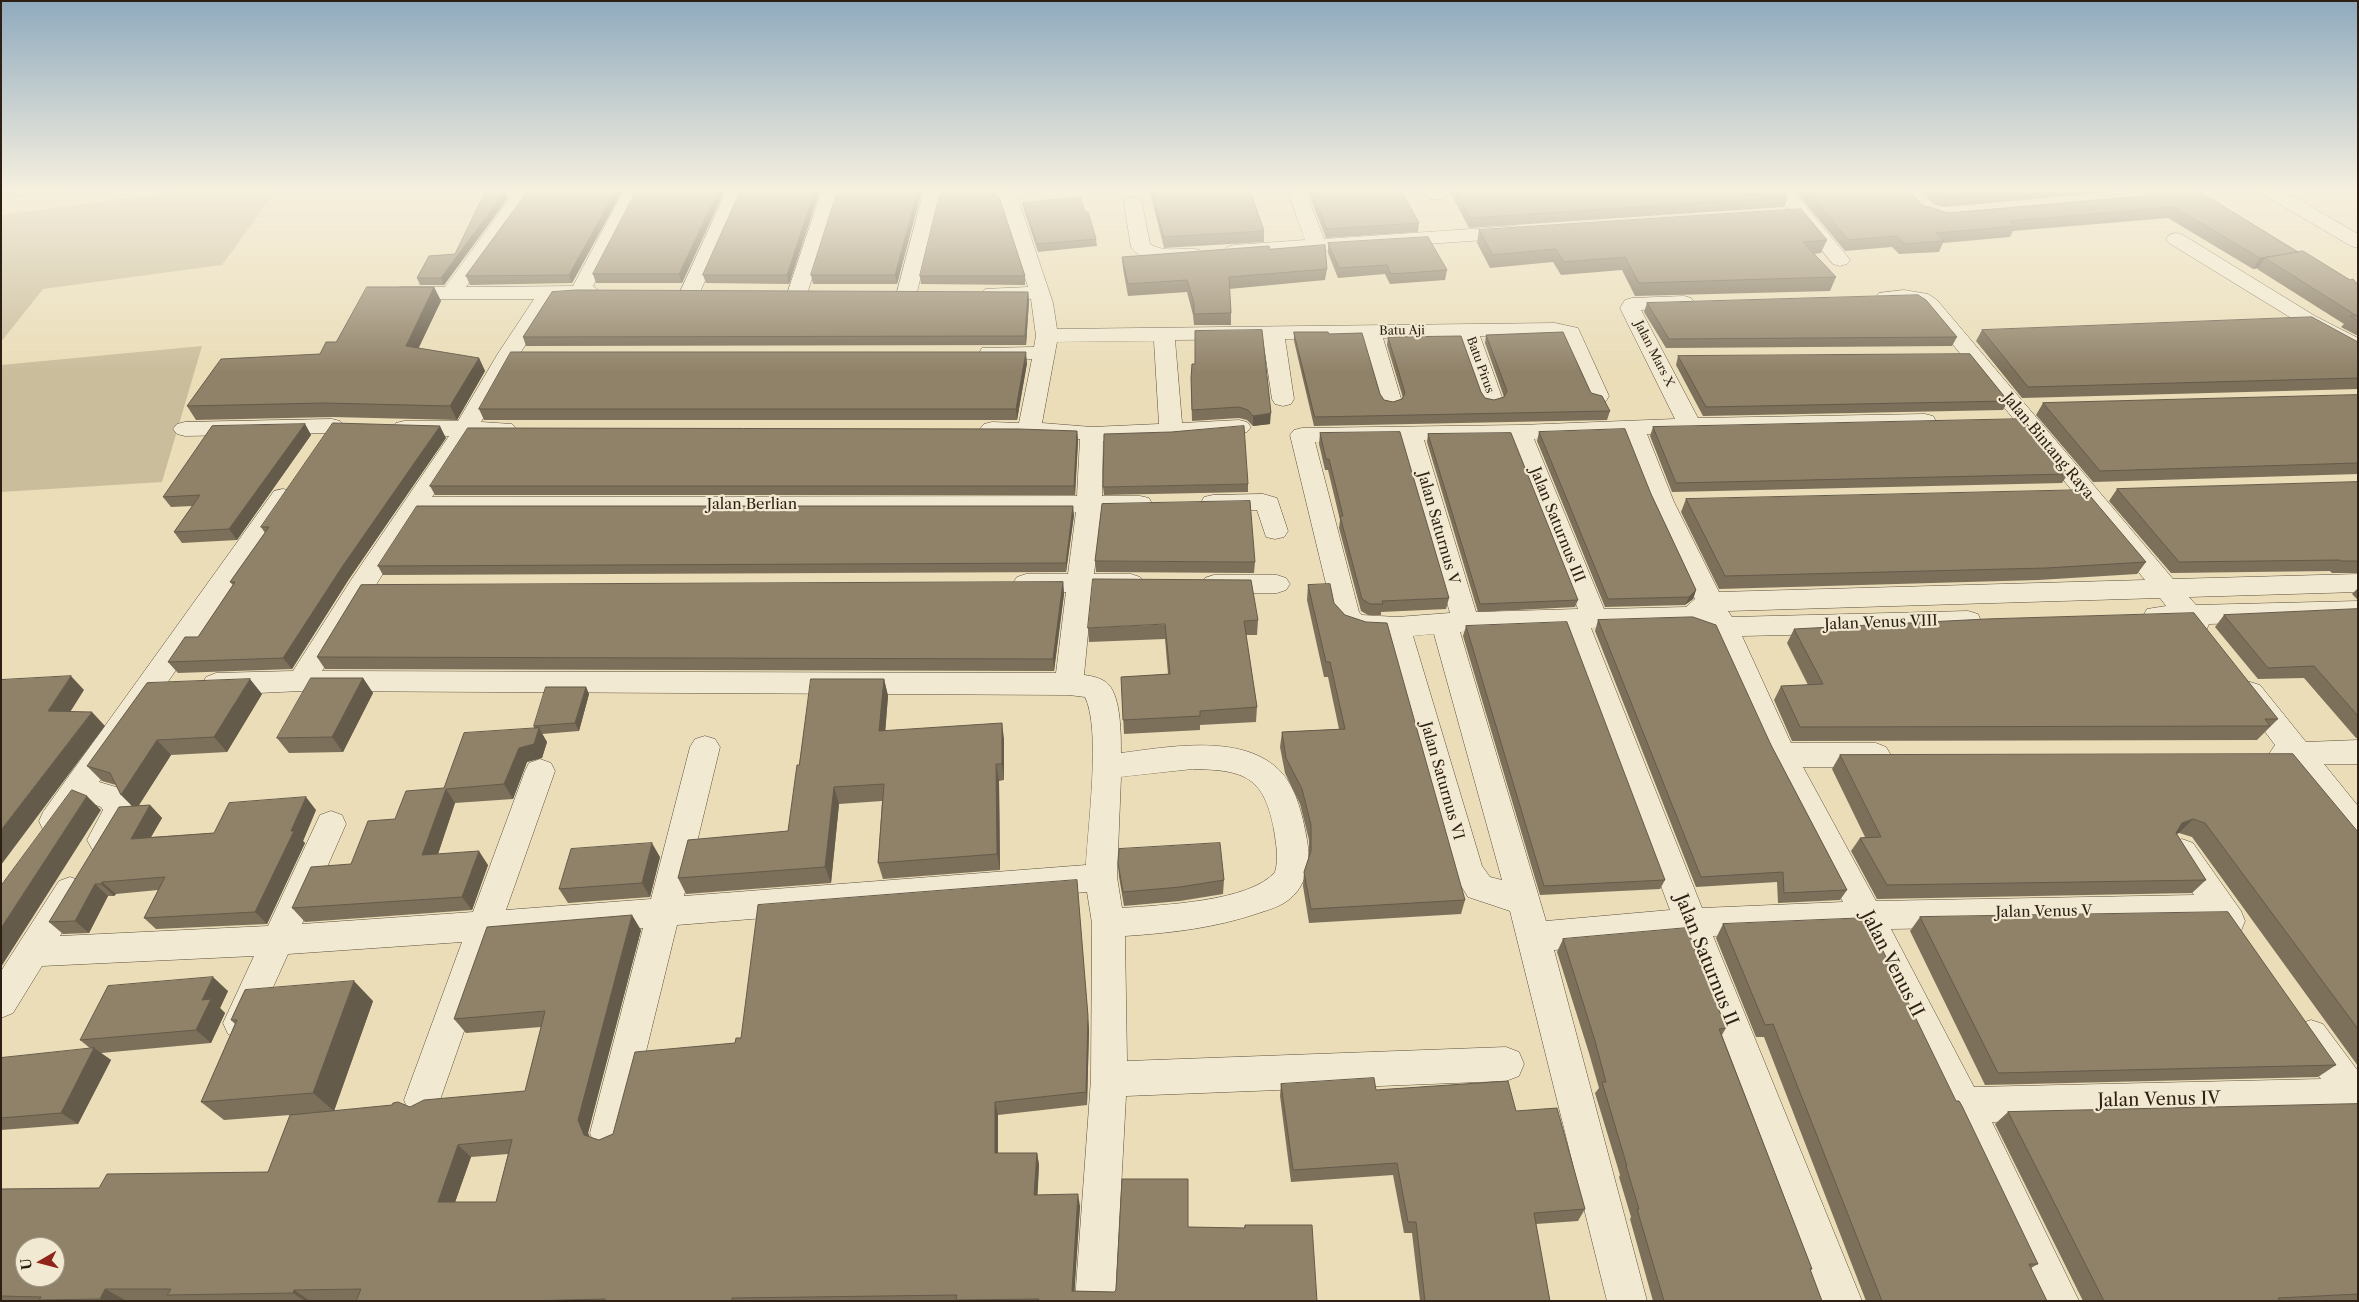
<!DOCTYPE html>
<style>
body{margin:0}
#map{position:relative;width:2359px;height:1302px;overflow:hidden;background:#eaddb8;font-family:"Libre Caslon Text",serif}
canvas{display:block}
.frame{position:absolute;inset:0;border:2px solid #2e1f14;pointer-events:none}
.north{position:absolute;left:15px;top:1237px;width:50px;height:50px;box-sizing:border-box;background:#f1e9d1;border:1px solid #a39885;border-radius:50%;rotate:262deg;font-size:14px;font-weight:700;line-height:20px;text-align:center;color:#2e1f14}
.north::after{content:'';display:block;margin:auto;width:18px;height:22px;background:#8f2418;clip-path:polygon(50% 0,100% 100%,50% 72%,0 100%)}
</style>
<div id="map">
<canvas width="2359" height="1302"></canvas>
<div class="frame"></div>
<div class="north">U</div>
</div>
<script>
const g = document.querySelector('canvas').getContext('2d');
g.lineJoin = 'round';
function paint(path, color) { g.fillStyle = color; g.fill(path, 'evenodd'); }
function trace(path, color, width, dash) { g.strokeStyle = color; g.lineWidth = width; g.lineCap = dash ? 'butt' : 'round'; g.setLineDash(dash || []); g.stroke(path); }
function label(font, color, halo, rows, align = 'center') {
  g.font = font + ' "Libre Caslon Text",serif'; g.lineWidth = 4.5; g.setLineDash([]); g.textBaseline = 'middle'; g.strokeStyle = halo; g.fillStyle = color; for (const [text, x, y, turn = 0] of rows) {
    g.save(); g.translate(x, y); g.rotate((+turn || 0) * Math.PI / 180); g.textAlign = isNaN(turn) ? turn : align; if (halo) g.strokeText(text, 0, 0); g.fillText(text, 0, 0); g.restore();
  }
}
paint(new Path2D(`
 M1 190H81L1 200Z
 M190 190H277L222 265 43 289 1 342V215Z
 M202 346 162 482 1 492V365Z`), '#cabd9c');
const minor = new Path2D(`
 M516 190H538L530 197 466 287 573 286 624 190H642L593 286 599 291 596 295 555 299 519 355 481 422 512 424 516 429 512 434 504 436H472L432 497 1077 496 1080 439 992 436 984 434 980 429 984 424 992 422 1019 423 1032 359 982 358 979 353 982 348 1034 347 1036 336 1031 299 985 297 982 293 985 289 1028 287 997 190H1015L1053 303 1057 329 1555 323 1578 328 1609 396 1606 401 1598 403 1590 401 1561 337 1554 335 1480 336 1503 400 1500 405 1492 407 1484 405 1481 400 1459 337 1383 338 1402 402 1399 407 1391 409 1383 407 1380 402 1362 338 1285 339 1294 399 1291 404 1283 406 1275 404 1272 399 1263 339 1175 340 1182 423 1239 420 1247 422 1251 427 1247 432 1239 434 1171 439 1103 441 1102 496H1140L1149 498 1152 504 1149 510 1140 512H1101L1094 574H1131L1140 577 1144 583 1140 589 1131 592H1092L1084 675C1092 676 1103 678 1109 685 1121 699 1121 735 1121 753 1169 747 1245 732 1282 773 1297 790 1303 817 1307 840 1311 862 1307 887 1287 901 1279 907 1268 910 1259 913 1215 928 1171 933 1125 936L1127 1061 1506 1047 1519 1052 1524 1064 1519 1076 1506 1081 1126 1096 1115 1301H1075L1091 1079 1092 923 1087 892 677 925 626 1133 621 1146 608 1151 595 1146 590 1133 643 928 496 940 440 1100 435 1112 422 1118 409 1112 404 1100 462 942 288 954 252 1034 240 1039 228 1034 223 1023 254 956 42 966 13 1013 1 1018V971L59 881 70 877 81 881 86 891 60 936 268 926 320 815 331 811 342 815 346 824 302 924 473 912 525 771 529 763 540 759 551 763 555 771 506 910 651 899 690 747 695 739 705 736 715 739 720 747 684 896 1086 865C1088 825 1101 729 1085 697L1069 695 301 691 216 695 206 691 202 684 206 677 216 673 293 671 351 580 449 436 404 435 396 433 392 428 396 423 404 421H458L497 355 534 299H400L393 297 390 293 393 289 400 287H445ZM1154 341 1159 424 1092 427 1042 423 1057 342ZM1076 512 1068 574H1026L1017 577 1013 583 1017 589 1026 592H1066L1056 673 322 671 421 513ZM1193 769C1244 770 1264 776 1274 830 1276 844 1279 858 1275 872 1250 902 1160 905 1122 908L1117 877 1121 777Z
 M727 190H745L700 292 697 296 690 298 683 296 680 292Z
 M822 190H840L808 291 805 295 798 297 791 295 788 291Z
 M924 190H942L917 292 914 296 907 298 900 296 897 292Z
 M1287 190H1305L1324 239 1515 226 1522 228 1525 232 1522 236 1515 238 1234 257 1227 255 1224 251 1227 247 1234 245 1305 240Z
 M1425 190H1443L1445 195 1443 199H1429Z
 M1773 190H1792L1847 256 1850 260 1847 264 1840 266 1833 264Z
 M2125 190H2143L2147 196C2140 207 2107 208 2094 205L2092 201 2094 197 2127 193Z
 M2260 190H2282L2358 234V248L2351 246 2262 194Z
 M1133 197 1140 199 1142 203 1150 244C1166 254 1183 246 1200 250L1203 254 1200 258C1180 263 1145 267 1131 247L1124 203 1126 199Z
 M2176 233 2183 235 2315 316 2358 338V353L2350 352 2301 324 2169 243 2166 239 2169 235Z
 M1904 290 1928 294 1937 300 2173 579 2358 574V592L2189 597 2196 605 2358 601V619L2209 624 2206 631C2195 634 2189 634 2182 625L2156 626 2147 623 2143 616 2147 609 2166 606 2160 598 1728 611 1732 617 1968 611 1978 614 1981 621 1978 628 1968 631 1742 636 1791 743H1876L1886 747 1891 755 1886 763 1876 767H1803L1876 901 2194 895 2166 852 2171 843 2182 839 2193 843 2241 911 2245 921 2241 931C2228 936 2220 935 2212 923L1891 929 1974 1087 2321 1079 2299 1048 2293 1036 2299 1024 2311 1020 2323 1024 2358 1071V1118L2346 1114 1992 1122 2079 1301H2038L1951 1117 1858 930 1713 936 1862 1301H1822L1681 938 1554 950 1647 1301H1607L1510 911 1468 897 1452 871 1386 636C1366 634 1345 636 1334 617L1290 435 1294 430 1302 428 1520 425 1675 419 1620 308 1625 300 1632 298 1684 296 1691 298 1694 302 1691 306 1641 310 1698 418 1925 414 1933 416 1936 421 1933 426 1925 428 1647 434 1674 502 1719 592 2145 580 1923 308C1909 299 1894 305 1879 301L1876 297 1879 293ZM1624 435 1650 502 1695 599 1686 607 1604 609 1534 439ZM1511 439 1578 609 1476 612 1424 440ZM1400 441 1450 613 1397 617 1362 615 1359 612 1315 442ZM1689 626 1713 634 1767 755 1843 902 1702 908 1591 628ZM1565 629 1670 910 1546 921 1460 632ZM1434 634 1502 880 1490 877 1482 866 1413 636Z
 M332 419 340 421 344 426 340 431 332 433 185 436 177 434 173 429 177 424 185 422Z
 M283 489 292 491 295 497 99 782 123 789 134 810 114 849 103 853 92 849 87 840 103 810 101 807 85 801C73 819 67 838 43 830L39 821 43 812 274 491Z
 M1263 494 1277 498 1288 531 1284 537 1275 539 1266 537 1257 510 1213 511 1204 509 1201 503 1204 497 1213 495Z
 M1214 575H1277L1286 578 1290 584 1286 590 1277 593H1214L1205 590 1201 584 1205 578Z
 M2250 682 2260 685 2306 742 2358 740V764H2324L2358 806V842L2347 838 2290 765 2274 762 2269 754 2275 745 2236 693 2240 685Z`);
trace(minor, '#5d4e3d', 1);
paint(minor, '#f1e9d1');
paint(new Path2D(`
 M529 190H623L572 283 470 285 466 276Z
 M725 190 682 283H596L593 274Z
 M741 190H820L789 284 706 283 703 275Z
 M922 190 897 284H813L811 275Z
 M1151 190H1250L1264 231V242L1164 248 1151 196Z
 M1307 190H1401L1419 223 1418 232 1326 238Z
 M1449 190H1783L1788 197 1784 207 1469 228Z
 M1794 190H1909L1922 205 1948 213 2142 196 2147 194 2144 190H2197L2298 252 2358 285V336L2341 327 2344 324 2257 269 2258 268 2253 269 2168 218 2013 231 2010 237 1943 243 1939 252 1899 254 1892 247 1845 251Z
 M1919 190H2124V191L1944 207 1934 204Z
 M996 194V197L1025 276V285L921 284 920 276Z
 M508 198 444 285H420L417 278 455 254Z
 M1023 203 1085 212 1096 239 1097 246 1038 252 1024 210Z
 M1479 230 1827 240 1821 253 1814 254 1836 277 1830 291 1635 296 1622 270 1561 275 1553 262 1490 268 1477 243Z
 M1328 243 1447 270 1445 280 1390 284 1385 274 1338 278 1328 253Z
 M1270 249 1327 269 1325 280 1229 289 1231 313V325H1194L1193 315 1187 292 1128 296 1123 269 1122 257Z
 M434 287 441 301 418 348 479 358 485 371 457 420 332 417 196 420 187 406 320 354 336 342Z
 M1028 292 1029 301 1026 345 526 346 523 337Z
 M1647 303 1957 337 1952 346 1666 348 1644 312Z
 M1982 330 2358 342V389L2022 398 1976 341Z
 M1294 332 1329 334 1384 400 1393 402 1402 399 1403 398 1387 345 1388 337 1481 392 1485 398 1494 400 1504 397 1485 343 1486 335 1591 393 1610 411 1607 420 1314 426 1294 341Z
 M1678 356 2008 401 2003 410 1703 416 1676 365Z
 M1027 363 1017 420H484L479 409Z
 M1192 364 1270 424 1253 426 1247 420 1239 418 1192 421 1191 388Z
 M2358 395V474L2093 482 2036 415 2043 403Z
 M305 424 311 435 237 540 182 543 174 532 192 506 171 507 163 497Z
 M1653 427 2068 474 2062 483 1672 492 1650 436Z
 M1077 431 1078 441 1075 495H435L430 486Z
 M1539 432 1651 494 1696 590 1693 599 1685 605 1605 607 1537 441Z
 M1320 433 1449 598 1446 609 1381 612V615H1368L1361 611 1339 528 1340 520 1328 470H1325L1319 444Z
 M1428 434 1578 600 1575 607 1478 612 1427 442Z
 M446 438 349 579 292 669 178 673 168 662 198 637 233 585 230 582 265 533 261 527Z
 M2358 482V573H2332L2330 571 2171 573 2109 501 2117 489Z
 M1248 484V492L1104 495 1103 487Z
 M1686 499 2146 562 2137 574 2038 580 1719 589 1681 512Z
 M1074 515 1066 572 383 575 378 566Z
 M1095 561 1255 562 1254 573 1096 572Z
 M1063 582 1064 594 1054 671 325 669 317 657Z
 M1308 585 1334 603 1465 900 1461 914 1309 923 1303 886 1304 872 1309 857V840L1300 804 1285 773 1280 747 1282 732 1339 729 1328 677H1324L1307 600Z
 M2358 588V600L2352 594Z
 M2358 609V738H2356L2304 678 2258 679 2215 627 2224 615Z
 M1258 620 1257 635H1246L1257 707 1256 722 1200 725V730L1124 734 1121 677 1168 674 1165 639 1089 642 1088 628Z
 M1598 620 1771 745 1847 890 1840 900 1778 903 1777 882 1696 887 1595 631Z
 M1466 626 1665 880 1660 889 1540 895 1463 636Z
 M1794 629 2278 719 2257 740 1792 741 1774 700 1781 686 1808 685 1787 643Z
 M363 678 373 693 343 752 289 753 277 738Z
 M884 679 888 696 885 731 1004 739V780L999 781 1000 870 883 879 878 863 882 801 839 804 831 883 686 894 678 878 788 831 799 765Z
 M586 687 589 694 579 731 542 734 547 742 542 758 527 762 513 799 455 803 438 854 488 865 472 910 305 922 292 908 351 864 395 819 444 788 534 728V726Z
 M262 694 227 752 171 755 138 806 150 805 162 818 151 837 214 833 316 810 303 841 305 843 267 924 156 929 144 918 158 890 116 894 114 896H108L89 933 63 934 49 922 132 806 116 785 102 781 87 766Z
 M1840 755 2358 832V1066L2192 837 2179 833 2176 834 2206 880 2192 893 1877 899 1851 851 1860 838 1865 837 1832 769Z
 M660 857 650 897 568 903 559 889Z
 M1118 863 1224 880 1223 894 1180 901 1124 906 1119 877Z
 M1078 895 1089 1030 1087 1105 998 1115V1153H1037L1039 1165 1037 1195 1080 1206 1074 1291 1114 1292 1188 1227 1244 1228 1245 1225 1317 1301H177L175 1300 125 1301H1V1189L99 1188 268 1172 290 1115 224 1120 201 1102 235 1024 231 1020 373 1001 334 1111 410 1107 525 1091 541 1027 466 1033 454 1019 641 930 588 1133 590 1137 599 1140 613 1134 735 1043 741 1038ZM508 1154 496 1202H455L471 1157Z
 M1920 917 2336 1065 2318 1077 1985 1085 1910 931Z
 M1723 924 1956 1101 2038 1264 2031 1268 2047 1301H1866L1764 1037H1756L1716 938Z
 M1563 939 1726 1028 1722 1035 1812 1269 1810 1271 1822 1301H1653L1630 1219 1631 1217 1619 1177 1620 1175 1595 1093 1599 1088 1589 1053 1557 952Z
 M228 991 220 1008 225 1013 211 1043 101 1053 111 1060 78 1124 1 1130V1058L91 1049 80 1040Z
 M1281 1084 1376 1090 1516 1111 1585 1209 1578 1221 1536 1224 1550 1301H1420L1412 1233H1404L1393 1175 1291 1182 1280 1096Z
 M2358 1104V1301H2083L1995 1124 2008 1112Z`), '#7c705a');
paint(new Path2D(`
 M616 190H623L572 283 569 275Z
 M719 190H725L682 283 679 274Z
 M815 190H820L789 284 787 275Z
 M918 190H922L897 284 895 275Z
 M995 190H996V194L995 206 994 197Z
 M505 191 508 198 444 285 441 278Z
 M2298 252 2265 258 2258 268 2253 269 2260 258Z
 M434 287 441 301 413 360 406 346Z
 M1028 292 1029 301 1026 345 1025 336Z
 M1026 352 1027 363 1017 420 1016 409Z
 M479 358 485 371 457 420 450 406Z
 M1271 413 1270 424 1253 426V416Z
 M305 424 311 435 237 540 229 529Z
 M440 426 446 438 349 579 292 669 283 658 342 567Z
 M1077 431 1078 441 1075 495 1074 486Z
 M1073 506 1074 515 1066 572V563Z
 M1063 582 1064 594 1054 671 1053 659Z
 M1696 590 1693 599 1685 605 1689 597Z
 M71 676 84 690 62 725 48 711Z
 M363 678 373 693 343 752 332 737Z
 M250 679 262 694 227 752 214 737Z
 M884 679 888 696 884 748 879 731Z
 M586 687 589 694 579 731 575 723Z
 M92 712 105 726 1 865V830Z
 M1002 723 1004 739V780L1002 764Z
 M539 728 547 742 542 758 527 762 513 799 504 784 519 748Z
 M157 740 171 755 136 810 121 795Z
 M996 764 999 781 1000 870 997 854Z
 M834 787 839 804 831 883 825 867Z
 M446 789 455 803 433 869 422 855Z
 M87 796 101 810 1 967V928Z
 M306 797 316 810 303 841 305 843 267 924 255 912Z
 M150 805 162 818 143 851 131 839Z
 M2193 819 2179 833 2168 837 2182 823Z
 M652 843 660 857 650 897 642 883Z
 M479 851 488 865 472 910 462 897Z
 M102 882 116 894 114 896 101 884Z
 M95 884 108 896 89 933 75 921Z
 M1078 895 1089 1030 1087 1105 1086 1092Z
 M632 915 641 930 588 1133 594 1148 584 1135 578 1120Z
 M213 977 228 991 220 1008 225 1013 211 1043 196 1030 202 1000Z
 M354 981 373 1001 334 1111 313 1093Z
 M94 1048 111 1060 78 1124 61 1113Z
 M995 1102 998 1115V1166L995 1153Z
 M458 1145 471 1157 451 1214 438 1202Z
 M1037 1153 1039 1165 1037 1207 1034 1195Z
 M1078 1194 1080 1206 1074 1301 1072 1291Z
 M105 1289 125 1300V1301H103L100 1299Z
 M294 1290 310 1301H305L293 1293Z`), '#655b4a');
const building = new Path2D(`
 M529 190H616L569 275 466 276Z
 M637 190H719L679 274H593Z
 M741 190H815L787 275H703Z
 M838 190H918L895 275H811Z
 M941 190H995L994 197H999L1025 276H920Z
 M1152 190H1250L1264 231 1164 237Z
 M1311 190H1401L1419 223 1327 229Z
 M1456 190H1783L1788 197 1471 218Z
 M1806 190H1909L1922 205 1948 213 2142 196 2149 194 2152 190H2197L2298 252 2260 258 2174 207 2010 221 2016 226 1936 233 1944 241 1904 244 1897 236 1849 240Z
 M1934 190H2027L1949 197 1939 194Z
 M505 191 441 278H417L429 256 455 254 485 192Z
 M1080 197 1085 212H1088L1096 239 1037 244 1023 203Z
 M1801 209 1827 240 1803 242 1836 277 1639 283 1625 257 1564 262 1556 249 1493 255 1479 230Z
 M1428 237 1447 270 1391 274 1387 265 1339 268 1328 243Z
 M1325 245 1327 269 1229 277 1231 313 1194 314V303L1187 280 1128 284 1122 257 1269 246 1270 249Z
 M2303 251 2350 280 2353 279 2358 285V320L2350 316H2357L2265 258Z
 M367 287H434L406 346 479 358 450 406 324 403 187 406 221 359 320 354 326 342H336Z
 M577 290 1028 292 1025 336 523 337 552 292Z
 M1918 295 1926 300 1957 337 1669 339 1647 303Z
 M2312 317 2358 342V378L2028 387 1982 330Z
 M1262 330 1271 413 1253 416 1248 410 1239 407 1192 410 1191 378 1192 364H1195V331Z
 M1294 332H1328L1329 334 1362 333 1380 394 1384 400 1393 402 1402 399 1405 393 1388 337 1461 336 1481 392 1485 398 1494 400 1504 397 1507 391 1486 335 1563 332 1591 393 1602 396 1610 411 1315 417Z
 M511 352H1026L1016 409H479Z
 M1970 354 2008 401 1706 407 1678 356Z
 M2358 395V463L2100 471 2043 403Z
 M2023 419 2068 474 1676 483 1653 427Z
 M333 423 440 426 342 567 283 658 168 662 185 637H198L235 582H230L269 527H261Z
 M305 424 229 529 174 532 200 495 163 497 212 426Z
 M1244 426 1248 484 1103 487 1104 434 1171 432Z
 M468 428 1019 429 1077 431 1074 486H430Z
 M1625 429 1651 494 1696 590 1689 597 1608 599 1539 432Z
 M1400 432 1449 598 1382 601 1383 604H1370L1362 599 1340 516H1343L1329 459H1326L1320 433Z
 M1511 433 1578 600 1480 604 1428 434Z
 M2358 482V561H2342L2340 560 2179 562 2117 489Z
 M2085 490 2146 562 2046 568 1725 576 1686 499Z
 M1250 501 1255 562 1095 561 1102 504Z
 M417 506H1073L1066 563 378 566Z
 M1093 579 1251 580 1258 620 1244 621 1257 707 1200 711V716L1123 720 1121 677 1170 674 1165 624 1088 628Z
 M1063 582 1053 659 317 657 361 585Z
 M1330 584 1334 603 1345 615 1366 622 1387 623 1465 900 1311 909 1304 872 1311 851V825L1302 789 1286 758 1282 732 1345 729 1330 662H1326L1308 585Z
 M2358 609V716L2314 666 2268 668 2224 615Z
 M2194 613 2278 719H2265L2270 726 1800 727 1781 686 1823 684 1794 629 1986 619Z
 M1693 617 1716 625 1771 745 1847 890 1784 893 1783 872 1701 877 1598 620Z
 M1567 622 1665 880 1544 886 1466 626Z
 M71 676 48 711 92 712 1 830V680Z
 M311 678H363L332 737 277 738Z
 M250 679 214 737 157 740 121 795 110 773 87 766 147 683Z
 M811 679H884L879 731 1002 723V764H996L997 854 878 863 884 784 834 787 825 867 678 878 688 840 788 831 797 765H799Z
 M546 687H586L575 723 534 726Z
 M539 728 534 744 519 748 504 784 446 789 422 855 479 851 462 897 292 908 311 867 351 864 368 821 395 819 406 791 444 788 464 733Z
 M2293 754 2358 832V1029L2205 823 2193 819 2182 823 2176 833 2206 880 1887 885 1860 838 1881 837 1840 755Z
 M72 790 87 796 1 928V886Z
 M306 797 291 831H294L255 912 144 918 165 877 102 882 101 884H95L75 921 49 922 119 807 150 805 131 839 214 833 229 803Z
 M652 843 642 883 559 889 571 849Z
 M1220 843 1224 880 1180 887 1123 892 1118 863 1119 849Z
 M1077 880 1088 1016 1086 1092 995 1102V1153H1037L1034 1195 1078 1194 1072 1291 1114 1292 1116 1290 1122 1179H1188V1227L1245 1228V1225H1312L1317 1301H1038L1039 1299 956 1300 957 1295 732 1298V1301H605V1299L525 1301H356L361 1289 294 1290 293 1293 167 1295 171 1289H105L100 1299 39 1300 41 1297 1 1296V1189L99 1188 107 1174 268 1172 290 1115 392 1105 393 1103 398 1102 410 1107 424 1100 525 1091 545 1011 454 1019 487 927 632 915 578 1120 584 1135 599 1140 613 1134 635 1052 735 1043 736 1038H741L758 905ZM512 1140 496 1202H438L458 1145ZM25 1247H55V1277H25Z
 M2228 912 2336 1065 1998 1073 1920 917Z
 M1867 918 1956 1101H1959L1962 1106 2038 1264H2029L2047 1301H1882L1773 1024 1765 1025 1723 924Z
 M1687 928 1726 1028 1719 1029 1812 1269H1810L1822 1301H1664L1637 1209H1639L1626 1166H1627L1602 1082H1606L1595 1041 1563 939Z
 M213 977 202 1000 211 999 196 1030 80 1040 108 986Z
 M354 981 313 1093 201 1102 237 1020H231L245 990Z
 M94 1048 61 1113 1 1118V1058Z
 M1374 1078 1376 1090 1508 1081 1516 1111 1557 1108 1585 1209 1534 1213 1550 1301H1425L1416 1222H1408L1397 1163 1293 1170 1281 1084Z
 M2358 1104V1294L2278 1298 2280 1301H2104L2008 1112Z`);
paint(building, '#908269');
trace(building, '#655b4a', 1);
const sky = g.createLinearGradient(0, 0, 0, 372);
sky.addColorStop(0, '#8faabe');
sky.addColorStop(0.51, '#f6f0df');
sky.addColorStop(1, '#f6f0df00');
g.fillStyle = sky;
g.fillRect(0, 0, 2359, 372);
label('12px', '#2e1f14', '#f1e9d1', [
 ["Batu Aji",1402,331,-1],
 ["Jalan Mars X",1654,354,63],
 ["Batu Pirus",1480,365,70]
]);
label('15px', '#2e1f14', '#f1e9d1', [
 ["Jalan Bintang Raya",2048,446,50],
 ["Jalan Berlian",752,505],
 ["Jalan Saturnus III",1557,525,68],
 ["Jalan Saturnus V",1438,528,74],
 ["Jalan Venus VIII",1881,623,-2],
 ["Jalan Saturnus VI",1442,781,74],
 ["Jalan Venus V",2044,912,-1]
]);
label('18px', '#2e1f14', '#f1e9d1', [
 ["Jalan Saturnus II",1706,960,68],
 ["Jalan Venus II",1892,964,63],
 ["Jalan Venus IV",2159,1100,-1]
]);
</script>
